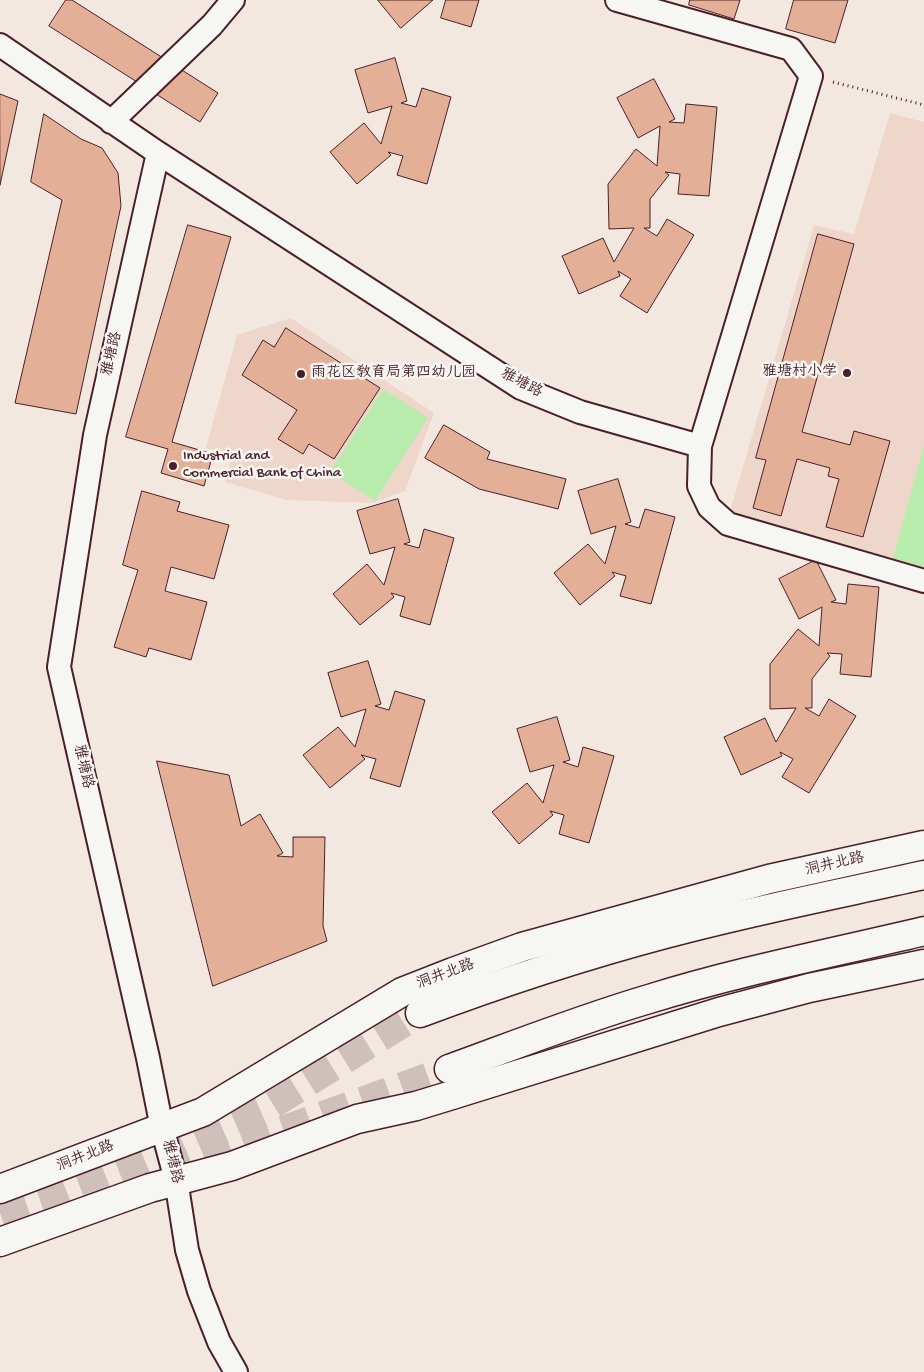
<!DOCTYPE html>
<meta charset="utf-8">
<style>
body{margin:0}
canvas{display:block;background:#f2e8e0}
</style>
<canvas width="924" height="1372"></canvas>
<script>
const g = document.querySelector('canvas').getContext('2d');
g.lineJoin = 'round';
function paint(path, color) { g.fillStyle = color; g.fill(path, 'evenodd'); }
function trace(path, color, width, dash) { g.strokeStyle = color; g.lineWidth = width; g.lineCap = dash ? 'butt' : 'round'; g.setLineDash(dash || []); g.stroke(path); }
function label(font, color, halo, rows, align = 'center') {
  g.font = font + ' "Gochi Hand","LXGW WenKai TC",sans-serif'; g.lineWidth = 5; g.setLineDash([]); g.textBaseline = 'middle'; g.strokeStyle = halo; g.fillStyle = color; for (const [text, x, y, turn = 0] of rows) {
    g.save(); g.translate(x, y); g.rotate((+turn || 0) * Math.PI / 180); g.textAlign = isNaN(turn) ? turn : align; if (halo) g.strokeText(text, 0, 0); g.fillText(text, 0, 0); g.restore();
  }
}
paint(new Path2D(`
 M890 113 924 122V570L730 511 814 225 854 234Z
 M291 318 434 413 405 491 373 503 286 500 225 482 232 456 206 448 237 335Z`), '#eed7ca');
paint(new Path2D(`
 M383 389 428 418 375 501 330 472Z
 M924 445V567L893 558Z`), '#b8ecac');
const building = new Path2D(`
 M66 0H72L218 93 200 122 49 26Z
 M378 0H433L401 28Z
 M446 0H479L471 27 441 18Z
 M690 0H740L734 19 689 5Z
 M794 0H848L835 43 786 29Z
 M395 58 407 101 401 103 416 107 422 88 451 97 427 184 397 175 403 156 388 152 391 155 357 184 330 152 364 123 381 144 392 106 368 113 355 70Z
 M654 79 675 119 669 122 684 123 686 104 717 107 709 196 678 194 680 174 665 172 669 175 650 199V228H644L657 236 667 219 694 235 647 313 620 296 631 279 618 271 620 276 579 294 562 256 603 238 614 262 634 228 609 229 608 184 636 149 657 166 660 126 638 138 617 98Z
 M0 94 18 101 0 185Z
 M44 114 81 139 102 148 118 173 121 206 76 414 15 403 62 200 31 182Z
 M188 225 231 237 172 442 213 454 204 486 161 473 168 449 126 437Z
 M818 234 854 244 802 432 850 445 854 431 890 441 863 537 826 527 839 479 828 476 830 468 797 459 781 516 753 508 766 460 756 458Z
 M286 328 380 388 334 459 309 444 303 454 278 439 297 410 242 375 263 340 274 347Z
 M444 425 490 452 487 459 566 479 558 509 479 489 425 458Z
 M618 479 631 522 625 524 639 528 645 509 675 517 651 604 620 596 626 576 612 572 615 576 580 605 554 573 588 544 605 564 616 526 591 534 578 491Z
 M142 491 180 502 177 511 229 525 214 579 171 567 165 591 207 602 191 660 149 648 146 657 114 647 138 570 123 565Z
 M398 499 410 542 404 544 419 548 424 529 454 538 430 625 400 616 405 597 391 593 394 597 360 625 333 594 367 564 384 585 395 547 370 554 357 511Z
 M816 560 836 600 831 602 846 604 848 584 879 587 871 677 840 674 842 654 827 653 830 656 812 679V708H805L819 716 829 699 856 716 809 793 782 777 793 759 780 752 782 756 741 775 724 737 765 718 776 742 796 708 770 709V664L798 629 819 646 822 607 799 619 779 579Z
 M368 661 381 704 375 706 389 710 395 691 425 700 400 787 370 778 376 759 361 755 365 759 330 788 303 755 338 727 355 747 366 709 341 717 328 673Z
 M557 717 570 760 563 762 578 767 583 747 614 756 589 843 559 834 564 815 550 811 553 815 519 844 492 812 527 783 543 803 554 765 530 772 517 729Z
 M157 761 229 775 241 826 260 814 283 853 277 856 293 857V837H325L323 926 327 941 213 986Z`);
paint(building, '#e3af96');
trace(building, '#4a1f2b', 1);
trace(new Path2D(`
 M165 1173 449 1069
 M0 1213 62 1192 141 1161 272 1105 420 1013`), '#d0c0bc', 28, [28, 14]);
const minor = new Path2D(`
 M617 0 791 49 811 76 700 446 699 486 709 507 728 524 924 581
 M0 45 158 153 521 388 580 412 700 446
 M111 122 212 25 233 0
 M158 153 95 435 59 667 148 1058 162 1128 176 1180 187 1250 199 1291 219 1342 236 1372`);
const secondary = new Path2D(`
 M420 1013C500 983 582 956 665 934 750 911 838 894 924 875
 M449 1069C515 1045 581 1019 649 999 739 971 832 953 924 931`);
const primary = new Path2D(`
 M0 1189 203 1112 402 992 453 972 522 947 769 879 924 845
 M0 1242 150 1188 232 1166 357 1119 416 1106 452 1095 719 1012 809 988 924 964`);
trace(minor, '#4a1f2b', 26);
trace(secondary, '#4a1f2b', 31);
trace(primary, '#4a1f2b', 31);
trace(new Path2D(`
 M833 82 924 105`), '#4a1f2b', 3, [1, 4]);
trace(minor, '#f6f6f2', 22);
trace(secondary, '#f6f6f2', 28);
trace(primary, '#f6f6f2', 28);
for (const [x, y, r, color] of [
 [847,373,5,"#4a1f2b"],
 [301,374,5,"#4a1f2b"],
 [173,466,5,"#4a1f2b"]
]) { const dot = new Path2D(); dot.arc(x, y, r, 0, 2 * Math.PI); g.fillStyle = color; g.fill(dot); trace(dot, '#f6f6f2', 2); }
label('15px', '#4a1f2b', '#f6f6f2', [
 ["雅塘路",113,354,-77],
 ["雅塘路",521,384,28],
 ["雅塘路",82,767,77],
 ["洞井北路",835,865,-13],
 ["洞井北路",446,975,-20],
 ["洞井北路",86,1157,-21],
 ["雅塘路",171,1162,76]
]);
label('15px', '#4a1f2b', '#f6f6f2', [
 ["雅塘村小学",837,373,"right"],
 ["雨花区教育局第四幼儿园",311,374],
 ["Industrial and",183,457],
 ["Commercial Bank of China",183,474]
], 'left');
</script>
